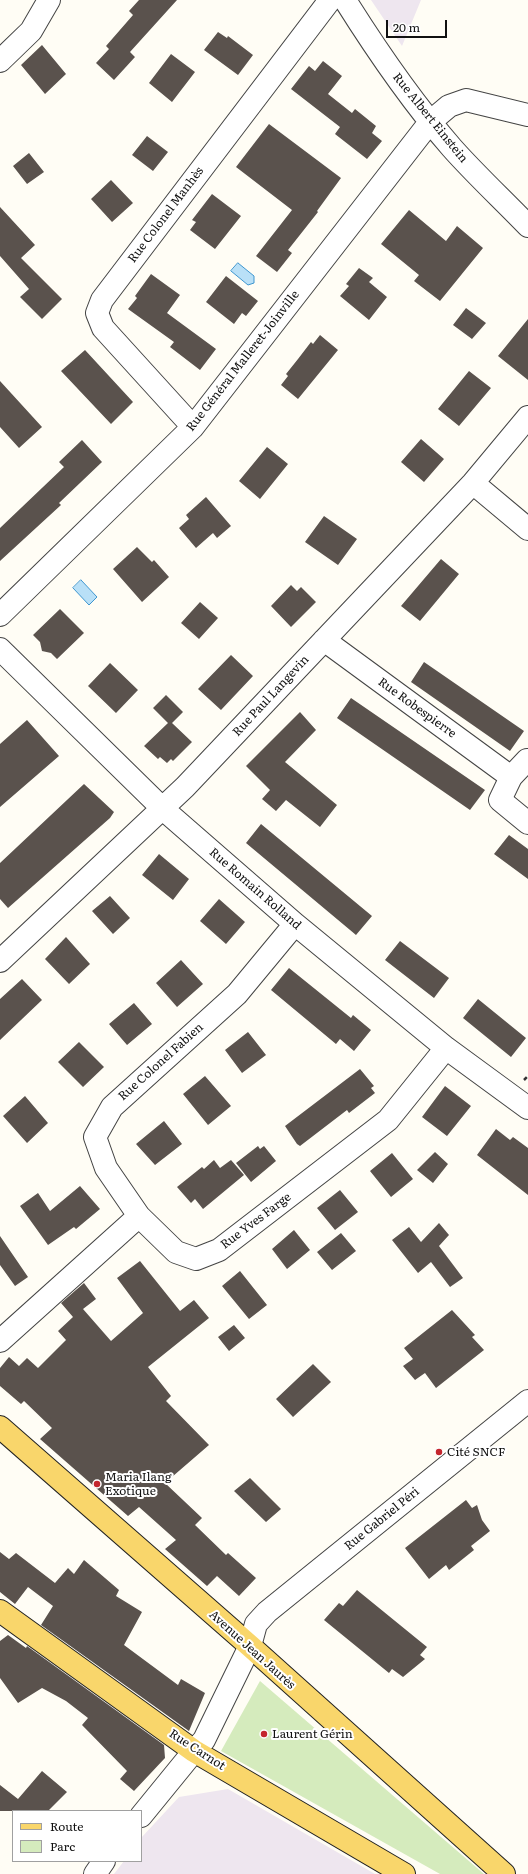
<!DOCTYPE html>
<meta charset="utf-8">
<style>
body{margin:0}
#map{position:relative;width:528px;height:1874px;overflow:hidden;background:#fffdf5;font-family:Literata,serif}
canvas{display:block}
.legend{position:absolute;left:12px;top:1810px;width:130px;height:52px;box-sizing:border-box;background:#fff;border:1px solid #a0a0a0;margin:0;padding:5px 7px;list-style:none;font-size:12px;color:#111}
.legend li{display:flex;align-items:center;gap:8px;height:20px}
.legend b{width:20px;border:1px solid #a0a0a0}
.scale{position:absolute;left:386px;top:20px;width:61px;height:18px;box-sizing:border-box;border:2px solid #111;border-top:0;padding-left:5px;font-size:12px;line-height:14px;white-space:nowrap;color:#111;-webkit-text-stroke:3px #fff;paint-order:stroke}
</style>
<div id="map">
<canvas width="528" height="1874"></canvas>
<ul class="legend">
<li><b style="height:5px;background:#f9d66b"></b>Route</li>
<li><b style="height:11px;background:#d5ebbd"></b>Parc</li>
</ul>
<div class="scale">20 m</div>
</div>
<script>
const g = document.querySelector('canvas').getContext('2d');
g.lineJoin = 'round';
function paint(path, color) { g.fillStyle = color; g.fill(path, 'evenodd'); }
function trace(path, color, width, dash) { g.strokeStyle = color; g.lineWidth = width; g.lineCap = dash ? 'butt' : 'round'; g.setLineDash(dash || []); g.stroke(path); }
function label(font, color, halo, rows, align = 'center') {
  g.font = font + ' Literata,serif'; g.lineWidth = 4; g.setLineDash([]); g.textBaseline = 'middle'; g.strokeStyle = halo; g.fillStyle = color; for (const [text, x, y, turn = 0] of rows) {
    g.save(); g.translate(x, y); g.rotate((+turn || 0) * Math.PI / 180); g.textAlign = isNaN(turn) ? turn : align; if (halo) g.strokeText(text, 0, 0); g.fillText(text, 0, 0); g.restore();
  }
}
paint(new Path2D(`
 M371 0H421L402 46Z
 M228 1789 375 1874H114L124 1861H141V1838L179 1797Z`), '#eee6ef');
paint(new Path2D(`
 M260 1681 484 1874H440L221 1751Z`), '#d5ebbd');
const water = new Path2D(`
 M238 263 254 276V283L248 285 231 271Z
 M81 580 97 597 89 605 73 588Z`);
paint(water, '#b9e0f7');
trace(water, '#3f96cf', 1);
paint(new Path2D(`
 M139 0H177L130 52 135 57 114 80 96 63 109 49 106 46 133 15 129 11Z
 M218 32 227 38 228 36 253 55 238 75 204 50Z
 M42 45 66 74 45 94 21 65Z
 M171 54 195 72 172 102 149 83Z
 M323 61 342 76 328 94 352 113 355 109 376 126 372 133 382 141 367 159 335 134 340 127 291 89 309 66 315 71Z
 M269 124 341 178 317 211 318 212 288 250 292 253 277 272 256 256 292 210 236 167Z
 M147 136 168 152 153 171 132 155Z
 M29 153 44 172 27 184 13 166Z
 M111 180 133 203 112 222 91 199Z
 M212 194 241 216 215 249 190 230 196 222 192 220Z
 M0 207 35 245 21 258 62 299 42 319 20 297 29 289 0 256Z
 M409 210 446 241 457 226 483 248 440 301 414 281 419 275 381 244Z
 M359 268 373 278 369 282 387 297 369 320 340 296 349 286 346 284Z
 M151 274 180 295 167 313 216 349 200 370 170 347 174 342 128 309 137 298 135 296Z
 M226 276 258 301 246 316 242 313 234 324 206 302Z
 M466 308 486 323 472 339 453 325Z
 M528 319V380L498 356Z
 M320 335 338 350 298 399 281 385 288 376 286 374 298 359 311 342 313 344Z
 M85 350 133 402 111 424 61 371Z
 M469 371 491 388 459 426 438 409Z
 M0 381 42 427 19 448 0 427Z
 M421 439 444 459 424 482 401 462Z
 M82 440 102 462 59 503 61 505 0 561V528L64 467 59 462Z
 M267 447 288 464 260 499 239 481Z
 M206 497 231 526 217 538 213 533 196 548 179 528 189 519 186 515Z
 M324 516 357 539 338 565 305 542Z
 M137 547 152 562 154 560 169 577 142 602 113 569Z
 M441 559 459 574 420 621 401 606Z
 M291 585 297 591 301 587 316 602 291 627 271 606Z
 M200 602 218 618 199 639 181 623Z
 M60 609 84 633 57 659 51 653 42 651 40 642 33 635Z
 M231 655 253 676 221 710 198 689Z
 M424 662 524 731 510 751 411 682Z
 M110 663 138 690 116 713 88 686Z
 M166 695 183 712 172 723 192 742 173 761 171 759 167 763 160 757 158 759 144 746 168 723 153 708Z
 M351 698 485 790 470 810 337 718Z
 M300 712 316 730 285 762 337 805 320 827 286 800 276 811 262 799 270 790 246 766Z
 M27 720 59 756 0 807V744Z
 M84 784 114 812 110 818 8 908 0 899V863Z
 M261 824 372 916 356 935 246 843Z
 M509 835 528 849V879L494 854Z
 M159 854 189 879 173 900 142 875Z
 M110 896 130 918 113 934 92 911Z
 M219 899 245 922 226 944 200 921Z
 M66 937 90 964 69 984 45 959Z
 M400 941 449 978 434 998 385 960Z
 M181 960 203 984 177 1007 156 983Z
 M289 968 351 1018 353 1015 371 1030 354 1051 340 1039 336 1044 271 990Z
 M22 979 42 1000 0 1040V999Z
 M478 999 526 1038 511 1057 463 1018Z
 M134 1003 152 1024 127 1045 109 1024Z
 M248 1032 266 1055 242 1073 225 1050Z
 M79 1042 104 1067 83 1087 58 1062Z
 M360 1069 374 1086 371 1088 375 1093 349 1113 347 1110 300 1146 297 1144 285 1126Z
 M205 1076 231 1106 208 1125 183 1094Z
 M445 1086 471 1106 447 1136 422 1117Z
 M25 1096 48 1123 27 1143 3 1116Z
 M164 1121 182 1144 155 1165 136 1144Z
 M496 1129 510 1140 513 1137 528 1148V1195L477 1155Z
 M258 1146 260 1149 264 1146 276 1161 251 1182 236 1163Z
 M435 1152 448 1164 433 1183 417 1170Z
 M392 1153 413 1179 391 1197 370 1171Z
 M214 1160 220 1168 231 1160 244 1175 203 1209 195 1199 191 1203 177 1187 202 1167 204 1169Z
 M80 1186 100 1209 76 1229 74 1227 48 1245 20 1206 38 1193 50 1211Z
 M340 1190 358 1212 335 1230 317 1208Z
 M439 1223 449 1235 439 1246 463 1278 450 1287 431 1262 418 1273 392 1240 409 1227 421 1242Z
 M294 1230 310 1250 287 1269 272 1249Z
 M341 1233 356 1251 332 1270 317 1252Z
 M0 1236 28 1277 15 1286 0 1265Z
 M140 1261 180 1311 194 1300 209 1318 148 1367 171 1396 166 1401 209 1445 165 1483 202 1518 195 1525 226 1555 228 1553 256 1578 239 1596 217 1576 207 1586 165 1549 176 1540 139 1507 128 1516 40 1439 52 1428 24 1401 21 1404 0 1386V1368L9 1357 19 1366 27 1358 38 1368 66 1340 58 1331 73 1317 61 1303 84 1283 96 1299 83 1309 111 1341 143 1313 117 1278Z
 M240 1271 267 1305 249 1319 222 1286Z
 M452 1310 475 1335 472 1337 484 1350 436 1388 425 1373 415 1380 403 1366 413 1359 404 1348Z
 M234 1325 245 1338 229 1351 218 1337Z
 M313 1364 331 1382 293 1417 276 1399Z
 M250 1478 281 1509 266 1522 234 1491Z
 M466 1500 472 1508 477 1505 482 1520 490 1531 471 1546 474 1550 449 1570 446 1565 429 1579 405 1548Z
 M0 1552 9 1559 16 1553 55 1583 68 1568 74 1574 84 1560 119 1590 116 1596 142 1612 124 1645 178 1685 181 1679 205 1693 189 1731 41 1625 53 1606 28 1587 15 1604 0 1592Z
 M357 1590 427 1647 420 1655 425 1659 403 1677 392 1669 389 1673 324 1620 339 1603 343 1606Z
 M8 1635 26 1648 27 1646 164 1745 165 1758 134 1791 120 1779 127 1771 82 1725 88 1718 66 1701 42 1688 18 1703 0 1678V1641Z
 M42 1771 67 1792 48 1811H0V1785L18 1799Z`), '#5a524d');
const minor = new Path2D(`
 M345 0C377 51 412 102 452 148 476 175 503 200 528 226
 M0 61 31 31 49 0
 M193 427 103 328 97 313 102 300 330 0
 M473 483 528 529
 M0 615 193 427 430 122 449 106 466 100 528 115
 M324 640 511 777
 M0 649 163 809 295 924 446 1048 528 1108
 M528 761 527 760 511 777 500 800 528 823
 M295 924 237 994 112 1107 95 1137 106 1168 139 1216 176 1252 196 1259 219 1250 388 1120 446 1048
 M0 961 185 787 473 483 528 417
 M0 1341 139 1216
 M141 1816 194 1751 204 1740 250 1646 256 1624 267 1612 528 1401
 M95 1874 104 1861`);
const major = new Path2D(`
 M0 1427 250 1646 504 1874
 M0 1611 194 1751 404 1874`);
trace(minor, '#444', 24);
trace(major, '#222', 24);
trace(new Path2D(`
 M524 1080 528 1076`), '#333', 2.5, [4, 2]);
trace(minor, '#fff', 22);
trace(major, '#f9d66b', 22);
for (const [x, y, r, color] of [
 [439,1452,4,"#c4262e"],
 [97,1484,4,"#c4262e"],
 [264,1734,4,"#c4262e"]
]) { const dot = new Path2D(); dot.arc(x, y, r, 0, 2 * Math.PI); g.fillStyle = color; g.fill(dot); trace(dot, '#fff', 1.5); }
label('12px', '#111', '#fff', [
 ["Rue Albert Einstein",430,118,51],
 ["Rue Colonel Manhès",166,215,-53],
 ["Rue Général Malleret-Joinville",243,361,-52],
 ["Rue Paul Langevin",271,696,-47],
 ["Rue Robespierre",417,708,36],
 ["Rue Romain Rolland",255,889,41],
 ["Rue Colonel Fabien",161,1062,-42],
 ["Rue Yves Farge",256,1221,-37],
 ["Rue Gabriel Péri",382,1519,-39],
 ["Avenue Jean Jaurès",252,1650,42],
 ["Rue Carnot",197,1750,33]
]);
label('12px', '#111', '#fff', [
 ["Cité SNCF",447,1452],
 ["Maria Ilang",105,1477],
 ["Exotique",105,1491],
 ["Laurent Gérin",272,1734]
], 'left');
</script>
